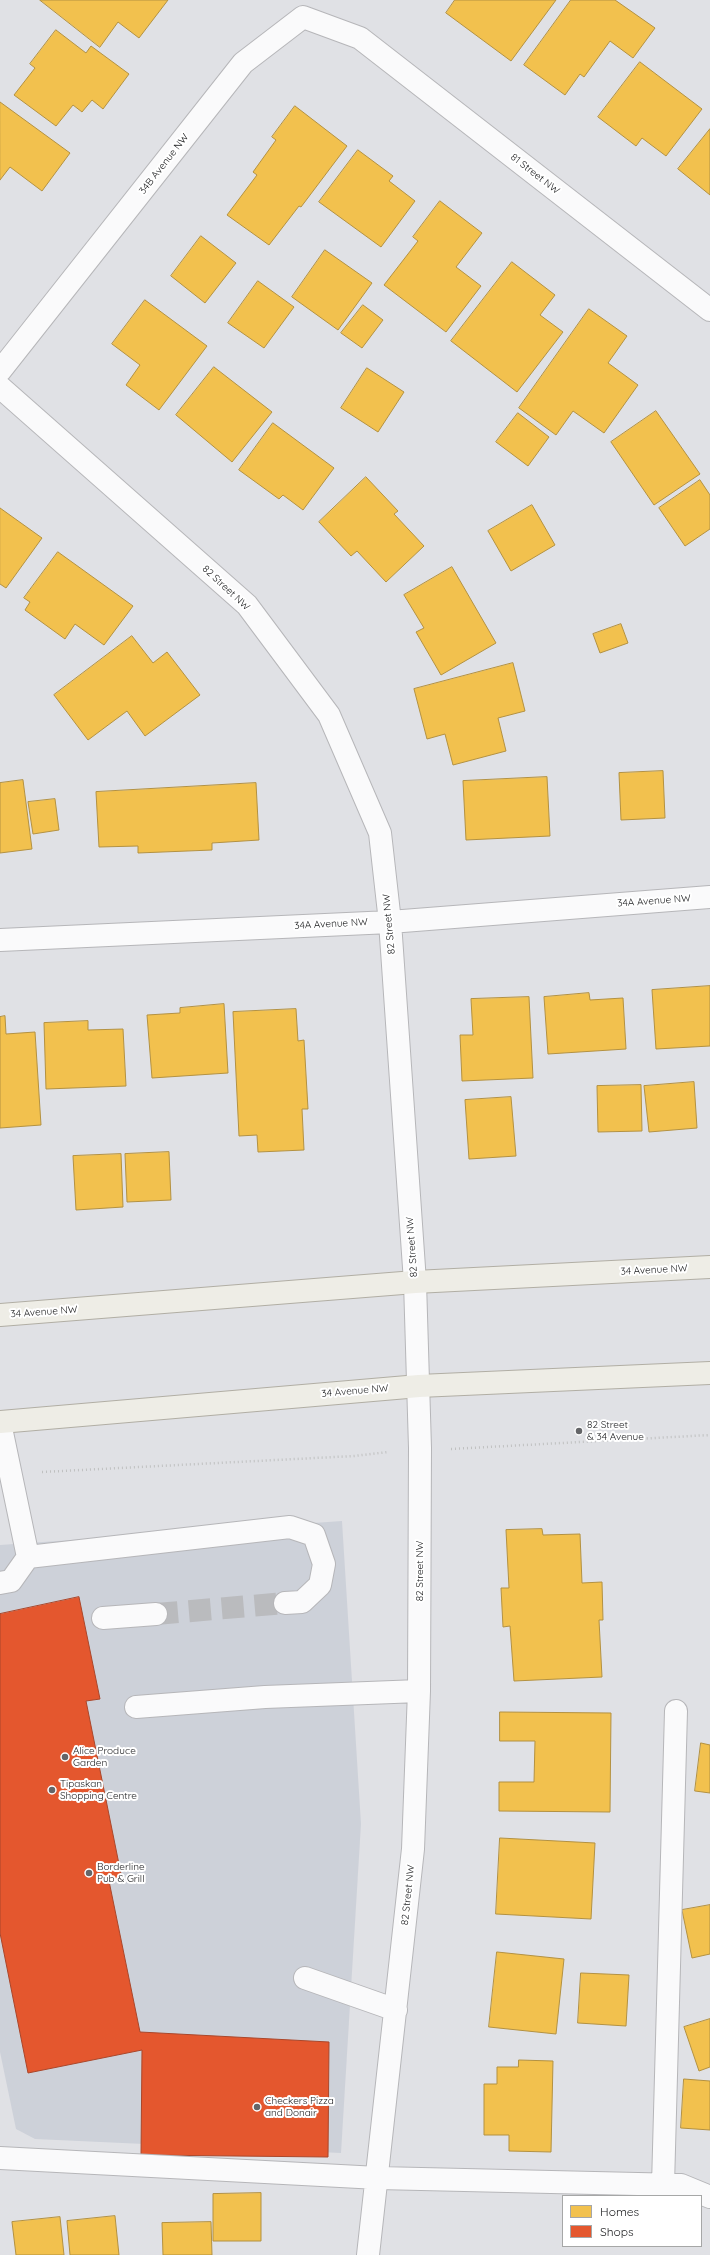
<!DOCTYPE html>
<style>
body{margin:0}
#map{position:relative;width:710px;height:2255px;overflow:hidden;background:#e0e1e5;font-family:Quicksand,sans-serif}
canvas{display:block}
.legend{position:absolute;left:562px;top:2195px;width:140px;height:52px;box-sizing:border-box;background:#fff;border:1px solid #a6a7a7;margin:0;padding:5px 7px;list-style:none;font-size:12px;color:#212224}
.legend li{display:flex;align-items:center;gap:8px;height:20px}
.legend b{width:20px;border:1px solid #a6a7a7}
</style>
<div id="map">
<canvas width="710" height="2255"></canvas>
<ul class="legend">
<li><b style="height:11px;background:#f2c14e"></b>Homes</li>
<li><b style="height:11px;background:#e4572e"></b>Shops</li>
</ul>
</div>
<script>
const g = document.querySelector('canvas').getContext('2d');
g.lineJoin = 'round';
function paint(path, color) { g.fillStyle = color; g.fill(path, 'evenodd'); }
function trace(path, color, width, dash) { g.strokeStyle = color; g.lineWidth = width; g.lineCap = dash ? 'butt' : 'round'; g.setLineDash(dash || []); g.stroke(path); }
function label(font, color, halo, rows, align = 'center') {
  g.font = font + ' Quicksand,sans-serif'; g.lineWidth = 4; g.setLineDash([]); g.textBaseline = 'middle'; g.strokeStyle = halo; g.fillStyle = color; for (const [text, x, y, turn = 0] of rows) {
    g.save(); g.translate(x, y); g.rotate((+turn || 0) * Math.PI / 180); g.textAlign = isNaN(turn) ? turn : align; if (halo) g.strokeText(text, 0, 0); g.fillText(text, 0, 0); g.restore();
  }
}
paint(new Path2D(`
 M342 1521 361 1824 341 2153 35 2139 16 2129 0 2052V1545Z`), '#cdd1d9');
const homes = new Path2D(`
 M40 0H168L139 38 118 22 100 47Z
 M455 0H556L511 61 446 13Z
 M571 0H615L655 28 633 58 610 41 584 77 580 74 565 95 524 65Z
 M56 30 86 53 91 46 129 74 103 109 92 100 82 112 73 105 56 126 14 95 35 68 30 64Z
 M640 62 702 109 666 156 642 138 636 146 598 117Z
 M0 102 70 153 42 191 10 167 0 180Z
 M295 106 347 146 301 207 299 206 269 245 227 215 257 175 253 172 276 140 272 137Z
 M710 129V195L678 169Z
 M358 150 393 176 389 181 415 201 381 247 319 202Z
 M440 201 482 233 456 267 481 286 446 332 384 285 418 241 413 237Z
 M201 236 236 263 205 303 171 276Z
 M325 250 372 283 338 330 292 297Z
 M512 262 555 295 540 315 563 332 517 392 451 341Z
 M258 281 294 307 264 348 228 323Z
 M145 300 207 346 159 410 126 385 140 365 112 344Z
 M363 305 383 320 362 348 341 333Z
 M589 309 627 336 608 363 638 385 604 433 573 411 556 435 519 408Z
 M214 367 272 412 232 462 176 415Z
 M367 368 404 392 378 432 341 408Z
 M656 411 700 474 654 505 611 442Z
 M518 413 549 437 528 466 496 442Z
 M273 423 334 468 303 510 283 495 279 499 239 470Z
 M366 477 398 511 394 514 424 546 386 582 357 551 351 556 319 522Z
 M700 480 710 495V529L685 546 659 508Z
 M532 505 555 545 511 571 488 531Z
 M0 508 42 538 6 588 0 584Z
 M58 552 133 606 104 645 75 624 65 639 25 610 30 602 24 598Z
 M452 567 496 643 441 675 416 632 424 628 404 595Z
 M621 624 628 643 600 653 593 634Z
 M132 636 153 663 167 652 200 695 145 736 127 711 88 740 54 695Z
 M513 663 525 711 498 718 506 751 453 765 445 734 427 739 414 689Z
 M663 771 665 818 621 820 619 773Z
 M547 777 550 836 466 840 463 781Z
 M23 780 32 849 0 853V783Z
 M256 783 259 840 212 843V850L138 853V846L99 847 96 792Z
 M55 799 59 830 33 834 28 802Z
 M710 986V1046L656 1049 652 990Z
 M589 993 590 1000 623 998 626 1049 548 1054 544 997Z
 M529 997 533 1078 462 1081 460 1035H473L471 999Z
 M224 1004 228 1073 152 1078 147 1015 180 1013V1008Z
 M296 1009 298 1041 304 1040 308 1109H302L304 1150 258 1152 257 1135 239 1136 233 1012Z
 M5 1016 6 1034 35 1032 41 1125 0 1128V1017Z
 M88 1021V1030L123 1029 126 1086 46 1089 44 1023Z
 M694 1082 697 1128 649 1132 644 1086Z
 M641 1085 642 1131 598 1132 597 1086Z
 M511 1097 516 1156 469 1159 465 1100Z
 M169 1152 171 1200 127 1202 125 1154Z
 M121 1154 123 1207 76 1210 73 1156Z
 M542 1529 543 1535 580 1534 582 1583 602 1582 603 1620H599L602 1677 514 1681 510 1626 503 1627 501 1588H509L506 1530Z
 M500 1712 611 1713 610 1812 499 1811V1782H534L535 1741H500Z
 M701 1743 710 1745V1793L695 1791Z
 M500 1838 595 1843 591 1919 496 1914Z
 M710 1905V1954L692 1958 682 1910Z
 M497 1952 564 1959 556 2034 489 2027Z
 M581 1973 629 1975 626 2026 578 2023Z
 M710 2019V2067L699 2071 684 2027Z
 M519 2060 553 2061 551 2152 509 2151V2135H484V2084H497V2067H518Z
 M684 2079 710 2081V2130L681 2128Z
 M261 2193V2241H213V2194Z
 M115 2216 119 2255H70L67 2221Z
 M60 2217 64 2255H16L12 2222Z
 M211 2222 212 2255H163L162 2223Z`);
paint(homes, '#f2c14e');
trace(homes, '#b39141', 1);
const shops = new Path2D(`
 M79 1597 100 1699 86 1701 122 1879 109 1881 140 2032 329 2042 328 2157 141 2155 142 2050 28 2073 0 1933V1614Z`);
paint(shops, '#e4572e');
trace(shops, '#aa472b', 1);
trace(new Path2D(`
 M156 1614 285 1603`), '#babbbe', 22, [22, 11]);
const minor = new Path2D(`
 M0 371 243 63 303 17 360 38 710 310
 M0 387 247 605 329 715 380 833 390 922 415 1282 420 1448 419 1691 413 1849 368 2255
 M0 940 390 922 710 897
 M0 1423 28 1557 11 1581 0 1583
 M28 1557 290 1527 314 1535 324 1564 320 1585 302 1602 285 1603
 M103 1618 156 1614
 M136 1707 265 1697 419 1691
 M305 1978 396 2010
 M0 2158 378 2178 681 2185 710 2197
 M663 2185 676 1711`);
const major = new Path2D(`
 M0 1315 415 1282 710 1267
 M0 1422 419 1386 710 1373`);
trace(minor, '#b6b6b9', 24);
trace(major, '#b1aea4', 24);
trace(new Path2D(`
 M451 1449 710 1435
 M42 1472 354 1456 388 1452`), '#bfc0c0', 2.5, [1, 3]);
trace(minor, '#fafafb', 22);
trace(major, '#eeede6', 22);
for (const [x, y, r, color] of [
 [579,1431,4,"#646568"],
 [65,1757,4,"#646568"],
 [52,1790,4,"#646568"],
 [89,1873,4,"#646568"],
 [257,2107,4,"#646568"]
]) { const dot = new Path2D(); dot.arc(x, y, r, 0, 2 * Math.PI); g.fillStyle = color; g.fill(dot); trace(dot, '#fff', 1.5); }
label('10px', '#212224', '#fff', [
 ["34B Avenue NW",164,164,-52],
 ["81 Street NW",535,174,38],
 ["82 Street NW",226,588,43],
 ["34A Avenue NW",654,901,-4],
 ["34A Avenue NW",331,924,-3],
 ["82 Street NW",389,924,-95],
 ["82 Street NW",412,1247,-94],
 ["34 Avenue NW",654,1270,-3],
 ["34 Avenue NW",44,1312,-4],
 ["34 Avenue NW",355,1391,-5],
 ["82 Street NW",420,1571,-90],
 ["82 Street NW",408,1895,-84]
]);
label('10px', '#212224', '#fff', [
 ["82 Street",587,1425],
 ["& 34 Avenue",587,1437],
 ["Alice Produce",73,1751],
 ["Garden",73,1763],
 ["Tipaskan",60,1784],
 ["Shopping Centre",60,1796],
 ["Borderline",97,1867],
 ["Pub & Grill",97,1879],
 ["Checkers Pizza",265,2101],
 ["and Donair",265,2113]
], 'left');
</script>
